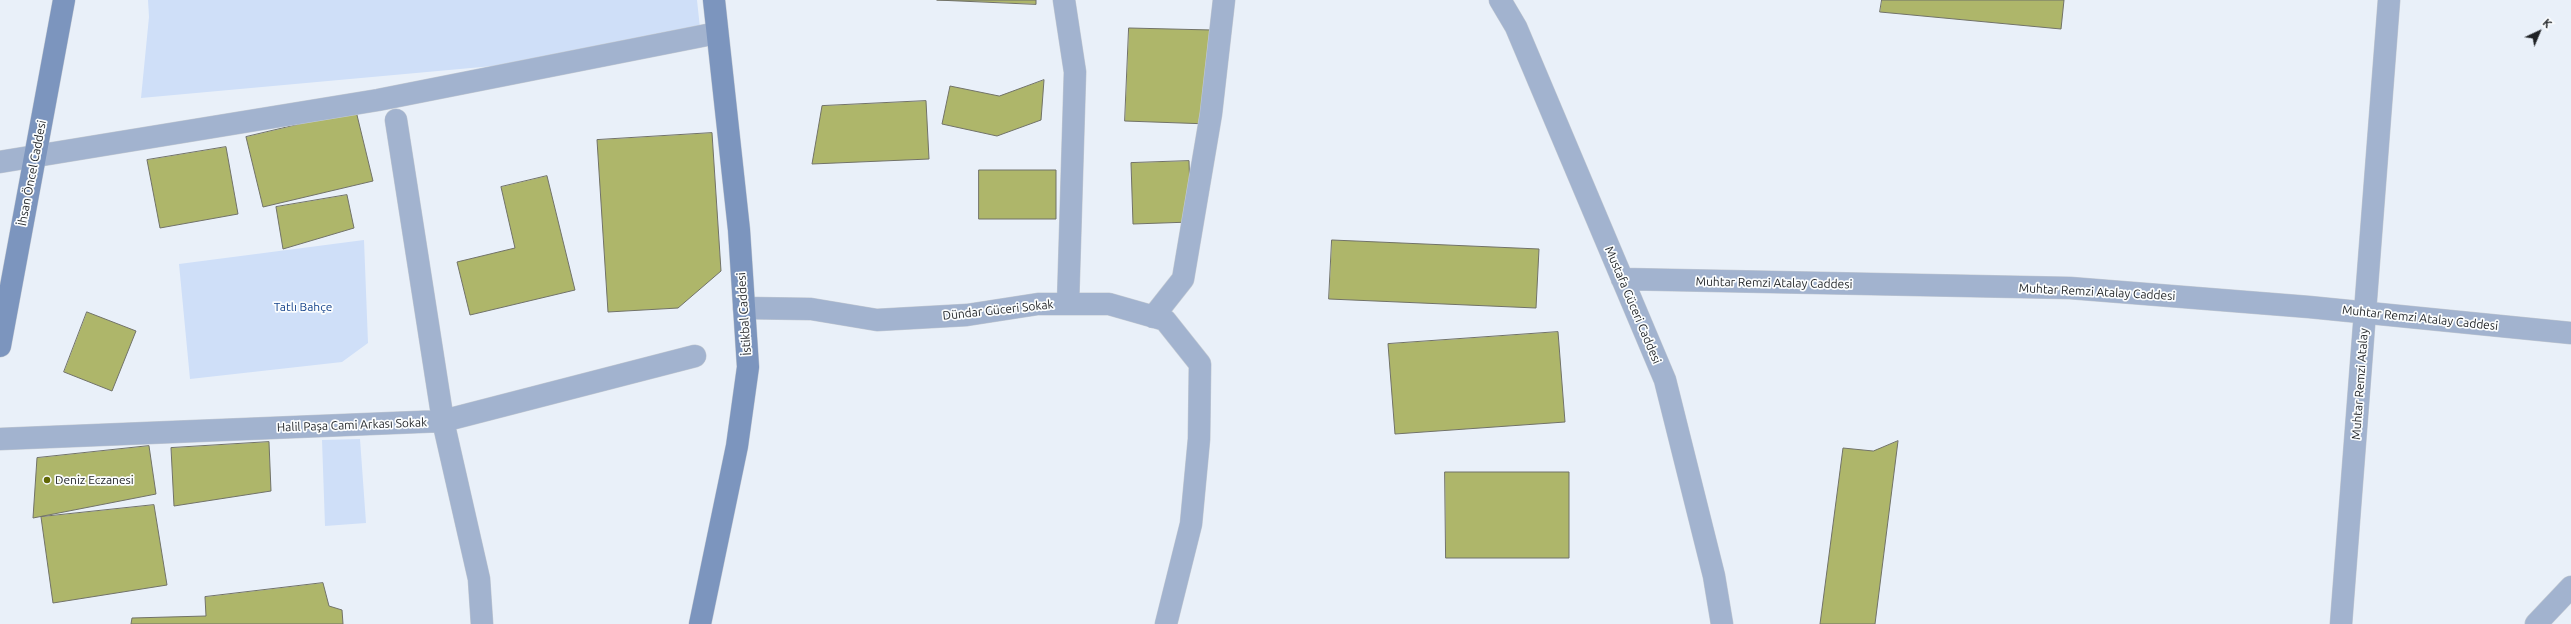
<!DOCTYPE html>
<meta charset="utf-8">
<style>
body{margin:0}
#map{position:relative;width:2571px;height:624px;overflow:hidden;background:#e9f0f9;font-family:Ubuntu,sans-serif}
canvas{display:block}
.north{position:absolute;left:2519px;top:12px;width:40px;height:40px;-webkit-text-stroke:3px #fbfdfe;paint-order:stroke;rotate:44deg;font-size:11px;font-weight:700;line-height:16px;text-align:center;color:#1f2225}
.north::after{content:'';display:block;margin:auto;width:14px;height:18px;background:#1f2225;clip-path:polygon(50% 0,100% 100%,50% 72%,0 100%)}
</style>
<div id="map">
<canvas width="2571" height="624"></canvas>
<div class="north">K</div>
</div>
<script>
const g = document.querySelector('canvas').getContext('2d');
g.lineJoin = 'round';
function paint(path, color) { g.fillStyle = color; g.fill(path, 'evenodd'); }
function trace(path, color, width, dash) { g.strokeStyle = color; g.lineWidth = width; g.lineCap = dash ? 'butt' : 'round'; g.setLineDash(dash || []); g.stroke(path); }
function label(font, color, halo, rows, align = 'center') {
  g.font = font + ' Ubuntu,sans-serif'; g.lineWidth = 3.5; g.setLineDash([]); g.textBaseline = 'middle'; g.strokeStyle = halo; g.fillStyle = color; for (const [text, x, y, turn = 0] of rows) {
    g.save(); g.translate(x, y); g.rotate((+turn || 0) * Math.PI / 180); g.textAlign = isNaN(turn) ? turn : align; if (halo) g.strokeText(text, 0, 0); g.fillText(text, 0, 0); g.restore();
  }
}
paint(new Path2D(`
 M148 0H697L702 47 141 98 149 17Z
 M364 240 368 343 342 362 190 379 179 264Z
 M360 439 366 523 325 526 322 440Z`), '#cfdff8');
const building = new Path2D(`
 M937 0H1036V4Z
 M1882 0H2064L2061 29 1880 12Z
 M1129 28 1212 30 1209 124 1125 121Z
 M1044 80 1041 120 997 136 942 124 950 86 999 96Z
 M926 101 929 159 812 164 822 106Z
 M356 111 373 181 263 207 246 137Z
 M712 133 721 271 678 308 608 312 597 140Z
 M226 147 238 214 160 228 147 160Z
 M1189 161 1191 222 1133 224 1131 163Z
 M979 170H1056V219H979Z
 M547 176 575 290 470 315 457 262 515 248 501 187Z
 M347 195 354 228 283 249 276 207Z
 M1332 240 1539 249 1536 308 1329 299Z
 M87 312 136 331 112 391 64 372Z
 M1558 332 1565 422 1395 434 1388 344Z
 M1898 441 1875 624H1820L1843 448 1873 451Z
 M269 442 271 491 174 506 171 448Z
 M149 446 156 494 33 518 37 458Z
 M1445 472H1569V558H1446Z
 M154 505 167 585 53 603 41 517Z
 M323 583 329 606 342 610 343 624H131L132 618 206 616 205 597Z`);
paint(building, '#aeb66a');
trace(building, '#717268', 1);
const street = new Path2D(`
 M1064 0 1075 72 1068 304
 M1500 0 1516 27 1665 380 1714 576 1722 624
 M396 120 443 421 479 579 482 624
 M0 162 378 100 717 33
 M1622 279 2070 288 2309 307 2571 333
 M744 308 811 309 877 320 967 315 1038 304H1109L1165 320 1200 364 1199 439 1191 524 1166 624
 M1153 317 1183 279 1211 114 1224 0
 M0 439 443 421 695 356
 M2341 624 2389 0
 M2536 624 2571 587`);
const secondary = new Path2D(`
 M0 346 64 0
 M700 624 737 446 748 367 739 230 714 0`);
trace(street, '#c5cbd3', 23);
trace(secondary, '#c5cbd3', 23);
trace(street, '#a2b3cf', 22);
trace(secondary, '#7c95be', 22);
for (const [x, y, r, color] of [
 [47,480,4,"#616706"]
]) { const dot = new Path2D(); dot.arc(x, y, r, 0, 2 * Math.PI); g.fillStyle = color; g.fill(dot); trace(dot, '#fbfdfe', 1.5); }
label('12px', '#1f2225', '#fbfdfe', [
 ["İhsan Öncel Caddesi",32,173,-79],
 ["Muhtar Remzi Atalay Caddesi",1774,283,1],
 ["Muhtar Remzi Atalay Caddesi",2097,292,3],
 ["Mustafa Güceri Caddesi",1633,305,67],
 ["Dündar Güceri Sokak",998,310,-6],
 ["İstikbal Caddesi",744,314,-94],
 ["Muhtar Remzi Atalay Caddesi",2420,318,6],
 ["Muhtar Remzi Atalay",2360,384,-86],
 ["Halil Paşa Cami Arkası Sokak",352,425,-2]
]);
label('12px', '#17448c', '#fbfdfe', [
 ["Tatlı Bahçe",303,307]
]);
label('12px', '#1f2225', '#fbfdfe', [
 ["Deniz Eczanesi",55,480]
], 'left');
</script>
